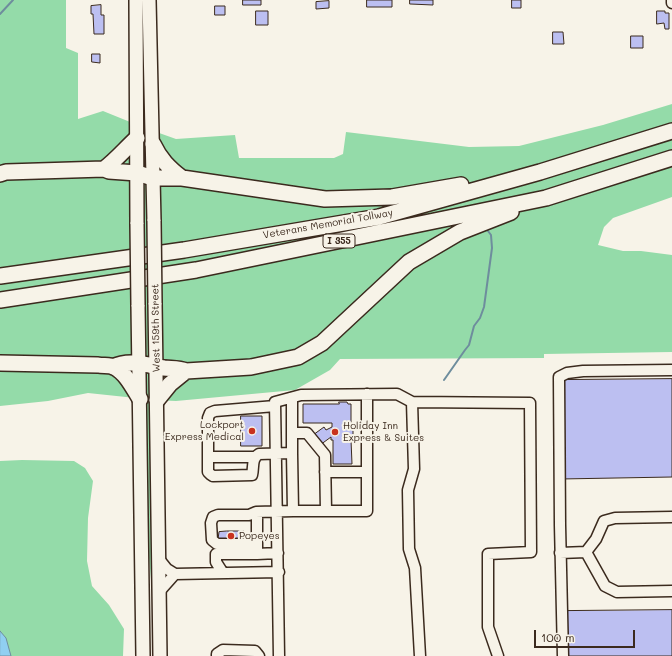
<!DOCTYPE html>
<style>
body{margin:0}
#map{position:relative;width:672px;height:656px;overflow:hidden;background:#f7f3e8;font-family:Mali,sans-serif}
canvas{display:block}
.scale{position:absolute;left:534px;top:630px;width:101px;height:18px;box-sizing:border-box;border:2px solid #3b2a1e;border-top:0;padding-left:5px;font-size:12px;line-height:14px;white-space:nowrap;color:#3b2a1e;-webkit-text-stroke:3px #f7f3e8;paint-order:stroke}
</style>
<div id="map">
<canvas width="672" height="656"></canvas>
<div class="scale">100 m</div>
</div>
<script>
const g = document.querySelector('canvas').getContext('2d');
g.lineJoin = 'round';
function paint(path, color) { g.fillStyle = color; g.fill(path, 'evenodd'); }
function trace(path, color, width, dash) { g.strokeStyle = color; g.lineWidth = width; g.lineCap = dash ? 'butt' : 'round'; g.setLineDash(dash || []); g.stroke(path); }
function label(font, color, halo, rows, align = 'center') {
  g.font = font + ' Mali,sans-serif'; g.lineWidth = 4; g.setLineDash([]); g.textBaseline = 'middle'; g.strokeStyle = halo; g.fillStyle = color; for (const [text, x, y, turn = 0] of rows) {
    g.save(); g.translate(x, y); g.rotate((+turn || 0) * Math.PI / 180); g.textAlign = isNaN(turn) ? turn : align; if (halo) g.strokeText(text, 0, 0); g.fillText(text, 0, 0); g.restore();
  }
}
paint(new Path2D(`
 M0 0H66V48L78 53V119L103 111 140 126 142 40 148 100V129L176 139 235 135 239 158H334L343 154 346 132 469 147 519 146 603 125 672 104V197L613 218 604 227 598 245 623 251H641L672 255V352L544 354V358L340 359 330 370 295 390 176 401 152 400 154 611 146 526 145 399 88 393 48 401 0 406Z
 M22 460 74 461 85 468 93 481 88 518 87 561 92 586 109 605 124 629 123 656H0V461Z`), '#94dba9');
const water = new Path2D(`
 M0 631 6 638 11 656H0Z`);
paint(water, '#90cff1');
trace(water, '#6e8d9d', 1);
trace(new Path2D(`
 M0 14 13 0
 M444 380 465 350 469 345 474 326 480 318 484 307 492 248 491 235 488 231`), '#6e8d9d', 2);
const building = new Path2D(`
 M243 0H261V5H243Z
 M367 0H392V7H367Z
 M410 0H433V5L410 4Z
 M512 0H521V8H512Z
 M329 1V8L316 9V2Z
 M101 5V15H104V34H94L93 14H91V6Z
 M215 6H225V15H215Z
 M256 11H268V25H256Z
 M657 11H665V13H669V29H665L664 23 657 24Z
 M553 32H563L564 44H553Z
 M631 36H643V48H631Z
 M92 54H100V63L92 62Z
 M672 379V477L560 479 559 380Z
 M339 402H347L348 404H351V427H353V439L351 440 352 464H333V440H331V437L320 445 313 435 324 427 326 430 332 427V423H303V404H339Z
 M241 416H262V446H241Z
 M227 531H244V540H219L218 539 219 532Z
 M672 610V656H565V611Z`);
paint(building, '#bcbff1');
trace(building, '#3b2a1e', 1);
const minor = new Path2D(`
 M672 0V3
 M412 402 414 469 408 490 409 549 415 568 420 656
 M275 406 215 411 210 413 208 418V472L210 474 213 476 252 475C254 467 251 459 259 454L292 453V398
 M292 433H307L325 455 326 511
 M292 453 293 511H367V394
 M208 457H255
 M325 472H367
 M257 512V554L278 553
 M257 544H217L212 540 211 523 213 517 218 515H249L256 512 293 511
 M586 552 596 539 604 521 615 518 672 517
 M560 553 586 552 605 586 617 592 672 591
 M159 559 167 569 175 574 279 572
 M223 573 216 562V554H257
 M159 592 175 574
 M217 656V654L223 650 255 651 259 656
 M279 656 275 402 301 395 397 394 412 402 530 403 531 552 488 554V627L498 656
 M563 656 560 525 559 377 567 373 583 371 672 370`);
const major = new Path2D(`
 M136 0 137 224
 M149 0 154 221
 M155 303 160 656
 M138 305 143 656`);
const highway = new Path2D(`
 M153 144C160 159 169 168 182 178
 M104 169C116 160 125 149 137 138
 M0 174 6 172 104 169 109 171 137 173 153 178H182L325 199 392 197 461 185
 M0 276 184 250 379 217 540 172 672 131
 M0 300 196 270 546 198 672 158
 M0 363 98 365C103 366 110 365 114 367 126 373 133 388 140 399
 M113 367C129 359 147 365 164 368 171 369 178 368 186 371L251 367 298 357 322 343 409 262 460 232 511 212
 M157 400 170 384 186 371`);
trace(minor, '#3b2a1e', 13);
trace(major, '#3b2a1e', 16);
trace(highway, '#3b2a1e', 18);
trace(minor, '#f7f3e8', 10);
trace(major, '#f7f3e8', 13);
trace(highway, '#f7f3e8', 15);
const majorBridge = new Path2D(`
 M154 221 155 303
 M137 224 138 305`);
trace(majorBridge, '#3b2a1e', 16, []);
trace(majorBridge, '#f7f3e8', 13);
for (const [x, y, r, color] of [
 [252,431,4,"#c8321e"],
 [335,432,4,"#c8321e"],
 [231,536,4,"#c8321e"]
]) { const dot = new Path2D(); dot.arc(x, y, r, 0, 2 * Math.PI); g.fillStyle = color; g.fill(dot); trace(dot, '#f7f3e8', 1.5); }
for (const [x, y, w] of [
 [339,241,32]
]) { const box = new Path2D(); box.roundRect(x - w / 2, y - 7, w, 14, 3); g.fillStyle = '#f7f3e8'; g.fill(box); trace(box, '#3b2a1e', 1); }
label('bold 9px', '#3b2a1e', null, [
 ["I 355",339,241]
]);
label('10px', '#3b2a1e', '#f7f3e8', [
 ["Veterans Memorial Tollway",328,224,-10],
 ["West 159th Street",156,328,-91]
]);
label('10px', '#3b2a1e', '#f7f3e8', [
 ["Lockport",244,425,"right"],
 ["Express Medical",244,437,"right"],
 ["Holiday Inn",343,426],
 ["Express & Suites",343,438],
 ["Popeyes",239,536]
], 'left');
</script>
